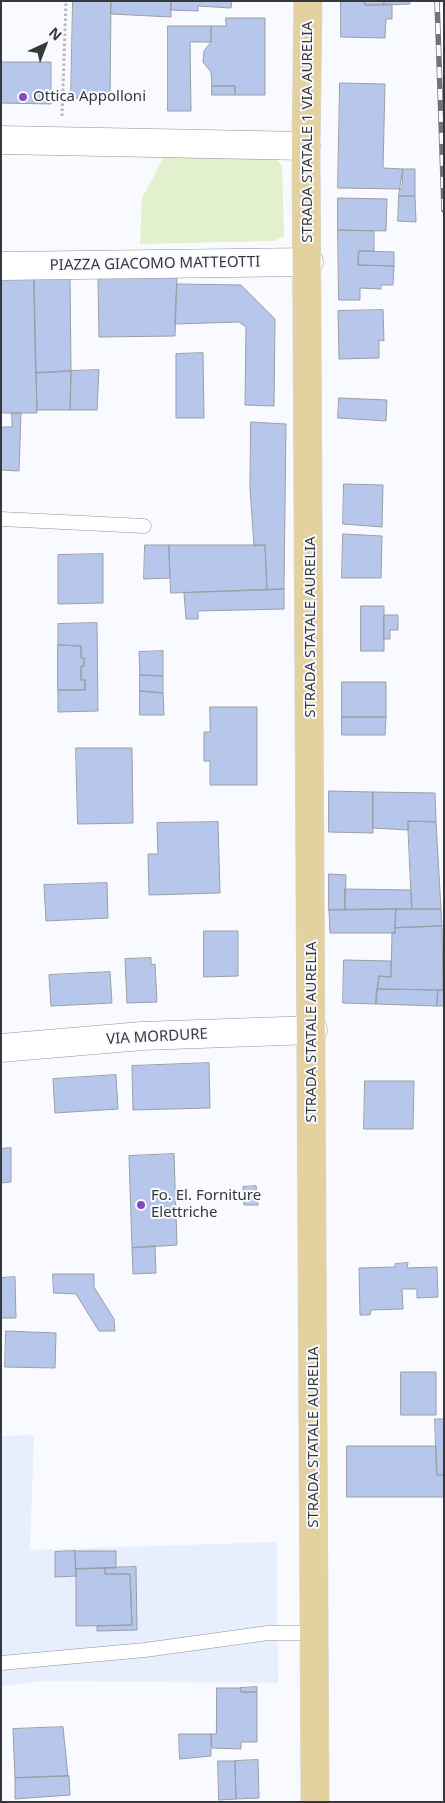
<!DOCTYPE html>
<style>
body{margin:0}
#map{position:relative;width:445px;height:1803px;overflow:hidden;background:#f8faff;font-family:"Noto Sans",sans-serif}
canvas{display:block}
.frame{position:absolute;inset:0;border:2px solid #36383b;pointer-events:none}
.north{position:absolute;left:20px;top:20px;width:50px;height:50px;-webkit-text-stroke:4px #f8faff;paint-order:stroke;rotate:43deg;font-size:14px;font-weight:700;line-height:20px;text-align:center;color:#36383b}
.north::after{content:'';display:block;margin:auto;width:18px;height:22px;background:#36383b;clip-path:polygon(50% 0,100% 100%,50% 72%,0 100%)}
</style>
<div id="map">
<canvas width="445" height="1803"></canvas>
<div class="frame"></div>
<div class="north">N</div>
</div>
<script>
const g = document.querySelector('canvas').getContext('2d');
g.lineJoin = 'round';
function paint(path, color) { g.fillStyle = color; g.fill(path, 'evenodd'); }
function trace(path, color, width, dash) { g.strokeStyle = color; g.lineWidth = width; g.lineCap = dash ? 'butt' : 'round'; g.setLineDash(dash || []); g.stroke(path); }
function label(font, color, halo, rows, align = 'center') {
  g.font = font + ' "Noto Sans",sans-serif'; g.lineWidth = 4; g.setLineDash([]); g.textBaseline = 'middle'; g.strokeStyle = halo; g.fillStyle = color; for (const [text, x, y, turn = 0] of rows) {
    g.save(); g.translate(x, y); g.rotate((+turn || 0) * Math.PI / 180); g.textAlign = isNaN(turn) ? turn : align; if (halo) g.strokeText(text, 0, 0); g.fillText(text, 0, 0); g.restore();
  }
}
paint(new Path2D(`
 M34 1435 30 1550 277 1542 278 1683 44 1681 1 1686V1436Z`), '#e7eefd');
paint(new Path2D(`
 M165 155 273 157 282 165 284 236 274 241 140 244 142 198Z`), '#e3f0ce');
const building = new Path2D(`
 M73 1H111L110 99 71 98Z
 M111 1H171V17L111 14Z
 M171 1H232L231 8 198 6V11L171 10Z
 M341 1H365V5L392 4V19H386L385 38 341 37Z
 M365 1H384V5H365Z
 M384 1H410V4L384 5Z
 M226 18H265V95H235V86H212L211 72 203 62 204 51 211 42V26H226Z
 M168 26H211V42H190L191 111H168Z
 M1 62H51V104L1 103Z
 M340 83 385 84 383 168 403 169 402 189 338 188Z
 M212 86H235V95H212Z
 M403 169H415V196H399Z
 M399 196H415L416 222 398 221Z
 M338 198 387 199 386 231 338 230Z
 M338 230 374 231V251H359L358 265 394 266 393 285H381V289L360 288V300H339Z
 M359 251 394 252V266L358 265Z
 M1 277 34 278 37 413H1Z
 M177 277 175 336 99 337 98 278Z
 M34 278H70L71 371 36 373Z
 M177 284 241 285 275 319 274 406 245 405 246 327 239 322 175 324Z
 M383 310 384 341 379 340V358L339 359 338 311Z
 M203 353 204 418H176V354Z
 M99 370 97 410H70L71 371Z
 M71 371 70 410H37L36 373Z
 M339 398 387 400 386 421 338 418Z
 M12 413H21L19 471 1 470V427H12Z
 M251 422 286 424 284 589 267 590 265 545 254 546 250 488Z
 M344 484 383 485 382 527 343 524Z
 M343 534 382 536 381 578H342Z
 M145 545H169L170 578 144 579Z
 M169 545H265L267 590 171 593Z
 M103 554V603L58 604V555Z
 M284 589V609L198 611V619H186L184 593Z
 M361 606H384V651H361Z
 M384 615H398V630H390V639H384Z
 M97 623 98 711 58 712V690H85V680H81V666H84V658H81V646L58 645V624Z
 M58 645 81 646V658H84V666H81V680H85V690H58Z
 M163 651V676L140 675 139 652Z
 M140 675 163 676V693L140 691Z
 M342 682H386V717H342Z
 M140 691 163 693 164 715H140Z
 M210 707H257V785H210V761H204V732H210Z
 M342 717H386L385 735H342Z
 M76 748H132L133 823 78 824Z
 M329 791 373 792V833L329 832Z
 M373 792 435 793 436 822 408 821 409 830 373 828Z
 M408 821 436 822 441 909H412Z
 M218 822 220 893 149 895 148 854H158L157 823Z
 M329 874 346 875 345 910H329Z
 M107 883 108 918 46 921 44 885Z
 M345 889 411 890 412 909 345 910Z
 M396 909H441L442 926 395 928Z
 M396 909 395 933H330L329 910Z
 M442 926 443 990 377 989 379 976 391 977 392 933H395V928Z
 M204 931H238V976L204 977Z
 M151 958V965L155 964 157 1002 127 1003 125 959Z
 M344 960 391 961V977L379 976 376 1004 343 1003Z
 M110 972 112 1003 51 1006 49 975Z
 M377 989 438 990 437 1006 376 1004Z
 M438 990H443L444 1006H437Z
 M209 1063 210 1108 133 1110 132 1066Z
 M116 1075 118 1109 55 1113 53 1079Z
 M365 1081H414L413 1129H364Z
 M11 1148V1182L1 1183V1149Z
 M174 1154 177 1245 132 1248 129 1156Z
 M256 1186 258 1205H244L243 1187Z
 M155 1246 156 1273 133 1274 132 1248Z
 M408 1263 407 1268 437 1267 438 1297 417 1298V1289H402L403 1309 371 1310 370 1315H360L359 1268 395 1267V1264Z
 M53 1274H94V1287L114 1319 115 1331H99L76 1294 54 1293Z
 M15 1277 16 1318H1V1278Z
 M6 1331 56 1333 55 1368 5 1367Z
 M401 1372H436V1415H401Z
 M435 1419H444V1475H437Z
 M347 1446H436L437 1475H444V1497H347Z
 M75 1551H116V1568L76 1569Z
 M75 1551 76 1576 55 1577V1552Z
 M136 1567 137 1630 97 1631V1626L132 1625 130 1574H105V1568Z
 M105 1568V1574H130L132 1625 76 1626V1569Z
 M257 1687V1692H241L240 1688Z
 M217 1688H240L241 1692H257V1742H241V1749L212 1748 211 1734H216Z
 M63 1727 68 1776 15 1778 13 1729Z
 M179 1734H211V1756L180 1759Z
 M258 1760 259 1798 236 1799 235 1761Z
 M218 1761H235L236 1799 219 1800Z
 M69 1776 70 1795 15 1799V1778Z`);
paint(building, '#b7c7eb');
trace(building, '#9a9ea5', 1);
const lane = new Path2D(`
 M1 519 144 526
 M1 1663 145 1650 268 1633H315`);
const street = new Path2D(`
 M1 140 306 146
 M1 266 309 262
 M1 1048 142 1036 313 1030`);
const primary = new Path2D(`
 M308 1 306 146 315 1802`);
trace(lane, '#8e9299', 15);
trace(street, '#8e9299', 29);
trace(primary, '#d7d7d8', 29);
trace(new Path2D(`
 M62 116 66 1`), '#b7b9bd', 3, [2.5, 2.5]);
trace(lane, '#fff', 14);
trace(street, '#fff', 28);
trace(primary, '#e3d1a0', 28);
const rail = new Path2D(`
 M437 1 444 210`);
trace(rail, '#717377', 5.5);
trace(rail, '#f8faff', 4, [11]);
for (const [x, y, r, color] of [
 [23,97,5,"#8849be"],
 [141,1205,5,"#8849be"]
]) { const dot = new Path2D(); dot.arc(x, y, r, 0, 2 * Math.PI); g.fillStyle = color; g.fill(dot); trace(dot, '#f8faff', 2); }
label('15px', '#36383b', '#f8faff', [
 ["Ottica Appolloni",33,97],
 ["Fo. El. Forniture",151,1196],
 ["Elettriche",151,1213]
], 'left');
label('15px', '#36383b', '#f8faff', [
 ["STRADA STATALE 1 VIA AURELIA",308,132,-90],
 ["PIAZZA GIACOMO MATTEOTTI",155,264,-1],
 ["STRADA STATALE AURELIA",311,627,-90],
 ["STRADA STATALE AURELIA",312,1032,-90],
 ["VIA MORDURE",157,1037,-3],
 ["STRADA STATALE AURELIA",314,1437,-90]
]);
</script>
